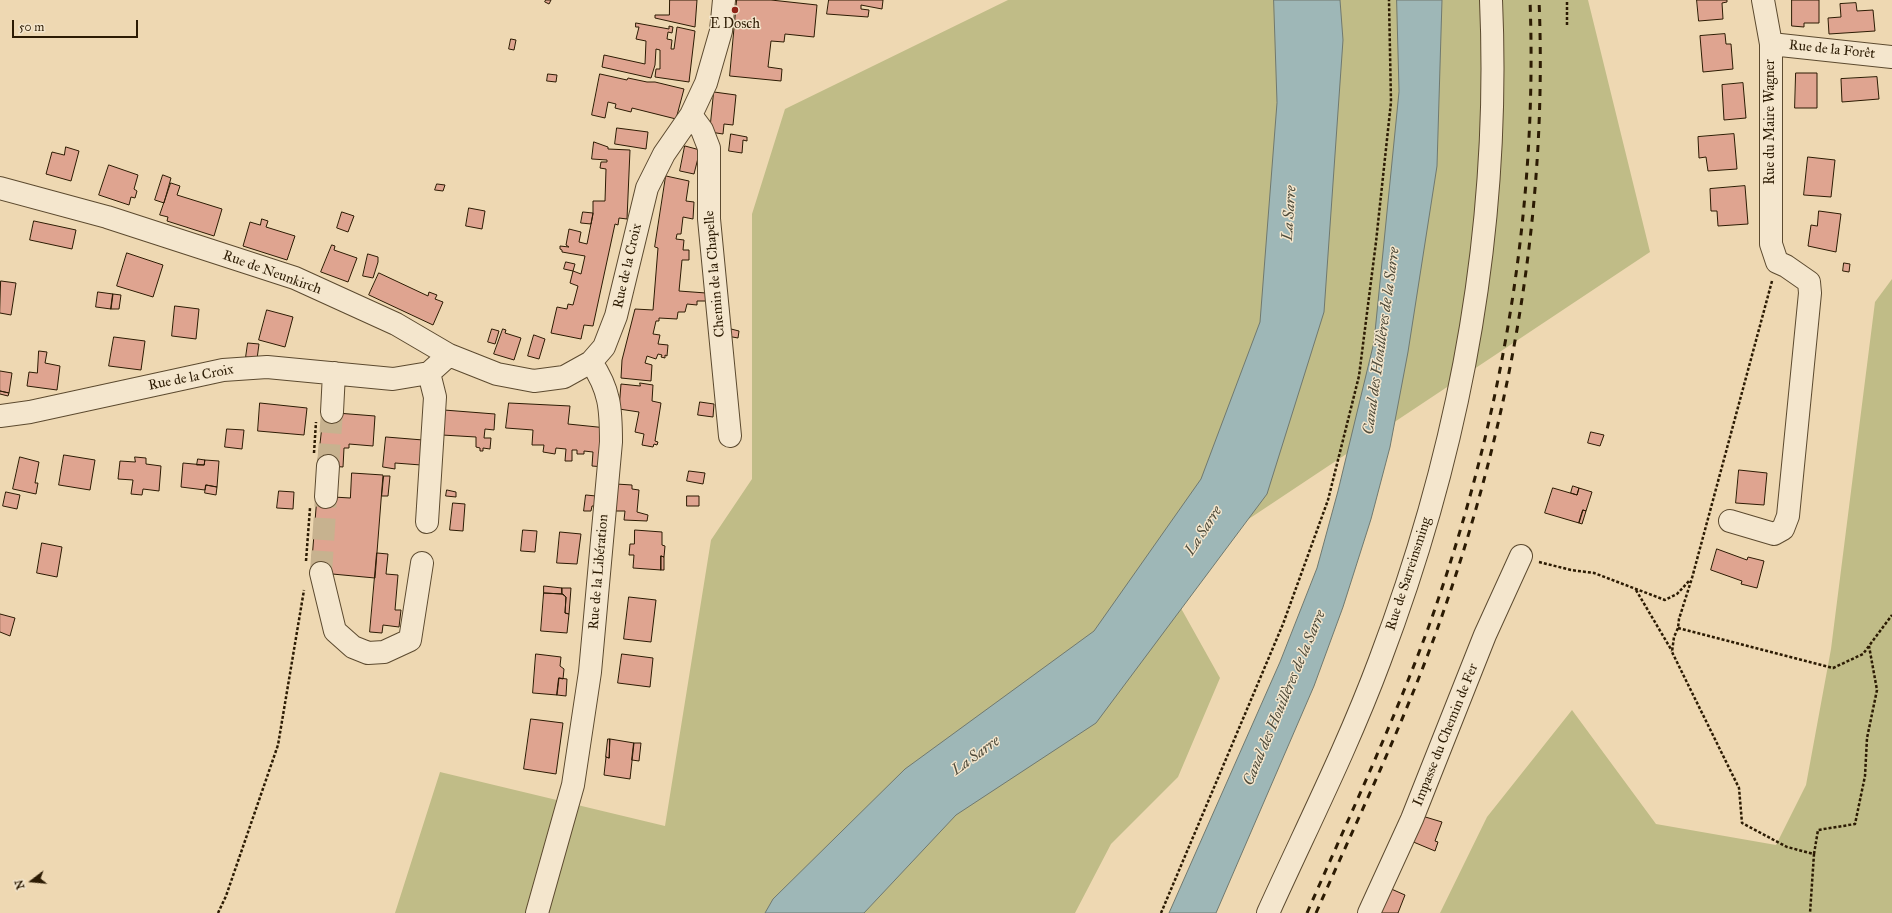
<!DOCTYPE html>
<meta charset="utf-8">
<style>
body{margin:0}
#map{position:relative;width:1892px;height:913px;overflow:hidden;background:#eed8b2;font-family:"IM FELL Great Primer",serif}
canvas{display:block}
.north{position:absolute;left:12px;top:861px;width:40px;height:40px;-webkit-text-stroke:3px #f4e6cd;paint-order:stroke;rotate:254deg;font-size:11px;font-weight:700;line-height:16px;text-align:center;color:#2c1b03}
.north::after{content:'';display:block;margin:auto;width:14px;height:18px;background:#2c1b03;clip-path:polygon(50% 0,100% 100%,50% 72%,0 100%)}
.scale{position:absolute;left:12px;top:20px;width:126px;height:18px;box-sizing:border-box;border:2px solid #2c1b03;border-top:0;padding-left:5px;font-size:12px;line-height:14px;white-space:nowrap;color:#2c1b03;-webkit-text-stroke:3px #f4e6cd;paint-order:stroke}
</style>
<div id="map">
<canvas width="1892" height="913"></canvas>
<div class="north">N</div>
<div class="scale">50 m</div>
</div>
<script>
const g = document.querySelector('canvas').getContext('2d');
g.lineJoin = 'round';
function paint(path, color) { g.fillStyle = color; g.fill(path, 'evenodd'); }
function trace(path, color, width, dash) { g.strokeStyle = color; g.lineWidth = width; g.lineCap = dash ? 'butt' : 'round'; g.setLineDash(dash || []); g.stroke(path); }
function label(font, color, halo, rows, align = 'center') {
  g.font = font + ' "IM FELL Great Primer",serif'; g.lineWidth = 3; g.setLineDash([]); g.textBaseline = 'middle'; g.strokeStyle = halo; g.fillStyle = color; for (const [text, x, y, turn = 0] of rows) {
    g.save(); g.translate(x, y); g.rotate((+turn || 0) * Math.PI / 180); g.textAlign = isNaN(turn) ? turn : align; if (halo) g.strokeText(text, 0, 0); g.fillText(text, 0, 0); g.restore();
  }
}
paint(new Path2D(`
 M1008 0H1588L1650 252 1163 576 1220 678 1178 777 1111 844 1075 913H395L440 772 665 826 711 540 752 479V214L785 109Z
 M1892 279V913H1440L1487 817 1572 710 1656 824 1776 845 1806 785 1831 649 1875 302Z`), '#c0bc87');
const water = new Path2D(`
 M1274 0H1340L1343 40 1324 312 1267 494 1096 723 956 815 864 913H765L773 899 905 769 1094 631 1201 479 1260 322 1277 103Z
 M1397 0H1442L1437 166 1408 352 1390 447 1371 519 1343 607 1314 686 1216 913H1169L1280 662 1317 568 1338 491 1374 342 1399 92Z`);
paint(water, '#9eb7b7');
trace(water, '#70796f', 1);
const building = new Path2D(`
 M546 0H551L549 4 545 2Z
 M670 0H697L695 27 655 18V15H669Z
 M737 0H771L817 5 814 37 785 34 784 42 771 41 768 67 782 69 781 81 730 76Z
 M829 0H883L882 9 861 5V9L869 10 868 17 827 14Z
 M1697 0H1727V2L1722 3 1723 19 1699 21Z
 M1792 0H1819V23H1804V27L1792 26Z
 M1856 3 1857 11 1873 10 1875 31 1829 34 1828 18 1841 17 1840 4Z
 M636 23 669 29V26L673 27 672 33 668 32 667 39 672 40 671 49H674L677 27 695 31 689 82 655 77 656 69H660V50L656 49 655 65 651 78 602 67 604 55 645 64 646 41 636 39 639 27H636Z
 M1725 34 1726 44H1731L1733 69 1703 72 1700 36Z
 M511 39 516 40 514 50 509 49Z
 M1796 73H1817V108H1795Z
 M548 74 557 75 556 82 547 81Z
 M600 74 627 80 628 78 647 82H655L684 89 676 119 632 108 631 112 615 108 616 104 608 102 605 118 592 115Z
 M1877 77 1879 99 1842 102 1841 79Z
 M1743 83 1746 118 1724 120 1722 85Z
 M714 92 736 95 733 125 724 124 723 134 710 132Z
 M617 128 648 132 646 149 615 144Z
 M731 134 747 137V141L743 140 742 153 729 151Z
 M1734 134 1737 169 1708 171 1706 157 1699 158 1698 137Z
 M594 142 608 147V149L630 150 627 219 619 218 618 225 615 224 593 326 584 325 581 339 551 333 557 307 567 309 568 304 573 305 578 286 570 283 573 271 581 274 585 256 562 252V250L560 249V246L569 247 566 245 569 229 581 232 579 242 587 244 593 214V201H605L606 169 600 168 601 162H607V160L592 159Z
 M685 146 700 150 694 174 680 171Z
 M66 147 79 151 71 181 46 174 52 152 64 155Z
 M1808 157 1835 160 1831 197 1804 195Z
 M109 165 138 175 134 189 137 191 135 198 131 197 129 205 99 195Z
 M163 175 171 178 164 203 155 200Z
 M666 176 689 181 686 201 694 202 693 219 683 217 681 234H677L676 239 684 240 683 250H689V260H682L679 291 706 293V301H697V305L687 304 685 312H678L677 319 659 318V321H656L653 334 660 335 658 344 668 345 667 356 665 355V358L661 357 662 355 658 354 656 359 647 356 645 363 652 365 651 381 621 378 622 360 635 309 653 310 658 248 655 247Z
 M171 183 180 186 177 195 222 209 214 236 167 221 168 217 160 215Z
 M437 184 445 185 443 191 435 190Z
 M1745 186 1748 224 1718 226 1717 211H1711L1710 189Z
 M469 208 485 211 482 229 466 226Z
 M1819 211 1841 214 1836 252 1808 246 1811 225 1817 226Z
 M342 212 354 216 348 232 337 228Z
 M583 212 593 213 591 224 581 223Z
 M262 219 268 221 266 227 295 236 287 260 243 246 250 222 260 225Z
 M34 221 76 230 72 249 30 240Z
 M332 245 335 246 334 250 357 258 348 282 321 272Z
 M127 253 163 265 153 297 117 286Z
 M368 254 378 257V262L373 278 363 276Z
 M566 262 575 264 573 271 564 269Z
 M1844 263 1850 264 1849 272 1843 271Z
 M379 273 428 296 429 292 437 295 435 299 443 302 433 325 369 295Z
 M1 281 16 283 11 315 0 313Z
 M98 292 113 294 111 309 96 307Z
 M113 294 121 295 119 309H111Z
 M175 306 199 309 196 339 172 336Z
 M267 310 293 317 285 347 259 340Z
 M727 328 739 331 738 338 727 336Z
 M492 329 499 331 495 344 488 342Z
 M503 329 506 330 505 333 521 338 514 360 494 354Z
 M534 335 545 339 539 359 528 356Z
 M114 337 145 341 141 370 109 366Z
 M248 343 259 344 257 359 246 357Z
 M39 351 47 352 45 363 60 366 57 390 27 386 29 372 37 373Z
 M0 371 12 373 9 393 0 391Z
 M640 383 653 385 652 401 661 403 655 441 658 442 657 445 654 444 653 447 642 445 644 434 635 432 639 412 619 409 621 384 640 386Z
 M0 391 9 393 8 396 0 394Z
 M700 402 714 404 713 417 698 415Z
 M260 403 307 408 304 435 258 431Z
 M509 403 570 406 568 424 607 428 604 467 592 466 593 452 584 451V454H577V450H572V461H565L566 449 556 448 555 454 543 452 544 445H532L533 430 506 428Z
 M444 410 495 414 494 430 485 429 484 438H491L490 449 483 448V451H480V448L476 447V437L442 435Z
 M324 412 375 416 373 446 349 444V448H344L343 467 318 465Z
 M227 429 244 430 242 449 225 447Z
 M1591 432 1604 435 1600 446 1588 443Z
 M386 437 423 440 421 465 395 463V469L383 467Z
 M64 455 95 460 90 490 59 485Z
 M20 457 39 462 35 483H38L36 494 13 489Z
 M135 457 146 458V464L161 466 159 491 143 489 142 495 131 494 133 480 118 479 120 461 135 462Z
 M198 459 205 460 204 465H197Z
 M205 460 219 461 217 487 206 485 205 490 181 487 183 463 204 465Z
 M1739 470 1767 473 1764 505 1736 503Z
 M689 471 705 473 703 484 687 481Z
 M352 473 383 475 375 578 311 572 317 496 350 498Z
 M384 476H390L388 496H382Z
 M616 484 632 485V489L639 490 637 512 648 515 647 521 624 520 625 511H614Z
 M206 485 217 487 216 495 205 493Z
 M1573 486 1579 488 1577 495 1571 493Z
 M1553 488 1577 495 1579 488 1592 492 1586 511 1583 510 1579 523 1545 513Z
 M447 490 456 492V497L446 496Z
 M279 491 294 492 293 509 277 508Z
 M6 492 20 495 17 509 3 506Z
 M586 495 596 496 595 506H592L591 511H584Z
 M687 496H699V506H687Z
 M453 503 465 504 463 531 450 530Z
 M1583 510 1586 511 1582 524 1579 523Z
 M523 530 537 531 535 552 521 551Z
 M635 530 662 532V545L665 546 664 557 661 556V570L633 568 634 555H629L630 544H634Z
 M560 532 581 534 577 564 557 563Z
 M42 543 62 547 57 577 37 573Z
 M1717 549 1747 560 1748 557 1764 561 1757 588 1741 584 1742 581 1711 570Z
 M377 553 388 554 386 574 398 575 395 610H401L399 627 383 625 382 633 370 632Z
 M661 556 664 557V570H661Z
 M544 586 562 588V594L544 593Z
 M562 588H571L569 614 565 613 566 597 562 594Z
 M544 593 563 594 566 597 565 613 569 614 567 633 541 631Z
 M629 597 656 600 651 642 624 639Z
 M0 614 15 618 10 636 0 632Z
 M536 654 561 657 560 666 564 669 563 679 559 678 557 695 533 693Z
 M622 654 653 658 650 687 618 683Z
 M559 678 567 679 566 696 557 695Z
 M531 719 563 723 556 774 524 769Z
 M608 739H610L609 758 606 757Z
 M610 739 634 743 630 779 604 775 606 757 609 758Z
 M634 743H641L639 761 632 760Z
 M1422 816 1442 822 1435 841 1438 842 1435 851 1411 841Z
 M1389 888 1405 895 1398 913H1378Z`);
paint(building, '#dfa490');
trace(building, '#2c1b03', 1);
trace(new Path2D(`
 M328 466 332 412
 M321 573 326 497`), '#c7b28f', 22, [22, 11]);
const minor = new Path2D(`
 M1771 44 1892 57
 M691 115 702 130 709 148V219L730 436
 M0 188 107 217 295 278 396 324 449 355 497 374 534 381 564 377 591 362 604 347 616 316 647 188 664 154 691 115 706 83 721 31 724 0
 M332 412 334 373
 M0 416 30 412 223 370 267 367 393 379 429 373 449 355
 M326 497 328 466
 M1730 521 1774 534 1783 529 1788 516 1810 293 1809 282 1786 266 1777 262 1771 244V44L1763 0
 M427 522 435 397 429 373
 M321 573 335 631 353 647 368 653 384 652 410 640 422 563
 M537 913 573 785 590 672 611 442C611 409 610 390 591 362
 M1268 913C1306 829 1348 746 1380 660 1460 449 1501 226 1491 0
 M1369 913 1412 819 1485 635 1521 556`);
trace(minor, '#5c4a2f', 24);
trace(new Path2D(`
 M1567 25V0
 M1772 281 1692 578 1679 619 1678 628 1674 637 1672 652 1739 788 1742 823 1787 847 1814 854 1810 913
 M314 453 316 422
 M306 561 310 508
 M1539 562 1571 570 1594 573 1665 600 1677 594 1690 580
 M1636 590 1672 651
 M1678 628 1833 668 1863 654 1892 615
 M1814 854 1818 830 1855 824 1865 776 1867 738 1877 690 1869 646
 M218 913 226 896 278 745 304 590
 M1161 913 1283 624 1328 500 1359 376 1376 242 1391 102 1389 0`), '#2c1b03', 2.5, [3, 2]);
trace(minor, '#f4e6cd', 22);
trace(new Path2D(`
 M1307 913C1349 817 1394 722 1430 623 1501 423 1538 213 1530 0
 M1316 913C1358 818 1403 725 1438 627 1510 426 1548 214 1539 0`), '#2c1b03', 3, [7, 7]);
for (const [x, y, r, color] of [
 [735,10,4,"#8f2418"]
]) { const dot = new Path2D(); dot.arc(x, y, r, 0, 2 * Math.PI); g.fillStyle = color; g.fill(dot); trace(dot, '#f4e6cd', 1.5); }
label('14px', '#2c1b03', '#f4e6cd', [
 ["E Dosch",735,25]
]);
label('14px', '#2c1b03', '#f4e6cd', [
 ["Rue de la Forêt",1832,50,6],
 ["Rue du Maire Wagner",1771,122,-90],
 ["Rue de la Croix",628,266,-77],
 ["Rue de Neunkirch",272,273,20],
 ["Chemin de la Chapelle",715,274,-95],
 ["Rue de la Croix",191,378,-11],
 ["Rue de la Libération",599,572,-85],
 ["Rue de Sarreinsming",1409,574,-72],
 ["Impasse du Chemin de Fer",1446,735,-68]
]);
label('italic 15px', '#4e4a39', '#f4e6cd', [
 ["La Sarre",1290,213,-86],
 ["Canal des Houillères de la Sarre",1382,341,-82],
 ["La Sarre",1204,531,-57],
 ["Canal des Houillères de la Sarre",1285,698,-67],
 ["La Sarre",976,756,-36]
]);
</script>
